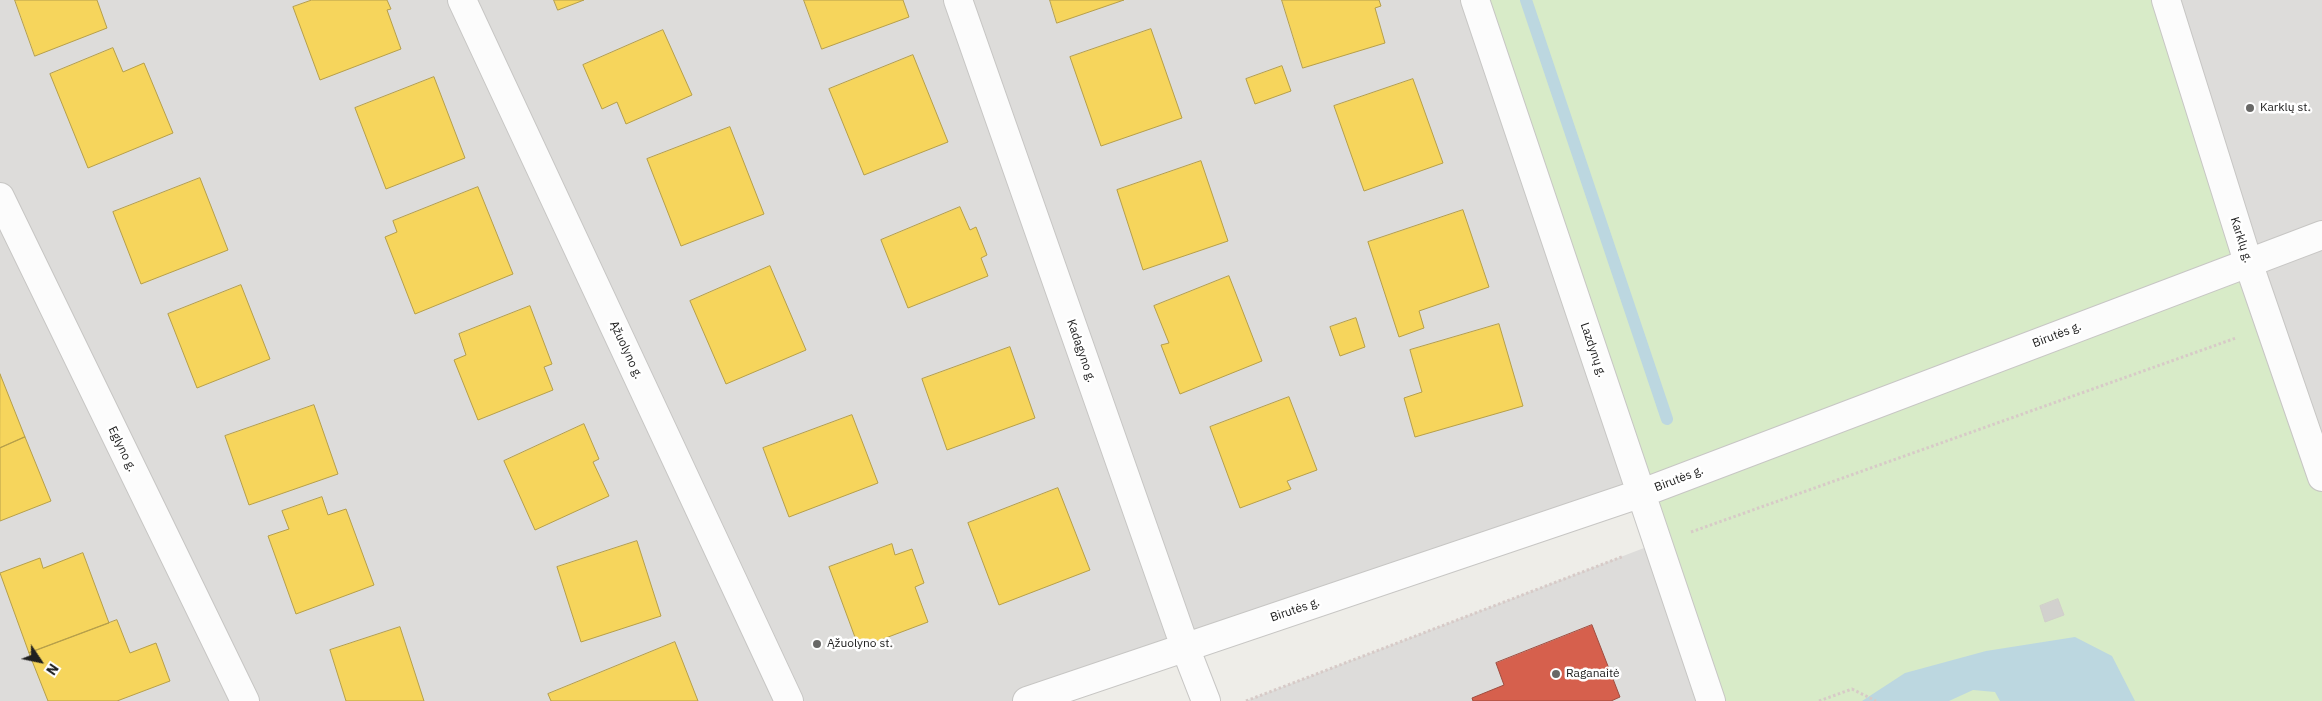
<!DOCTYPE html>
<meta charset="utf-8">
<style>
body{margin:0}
#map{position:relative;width:2322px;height:701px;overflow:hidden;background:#eeede8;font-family:"IBM Plex Sans",sans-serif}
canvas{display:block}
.north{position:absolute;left:15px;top:636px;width:50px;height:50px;-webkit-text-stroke:4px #fff;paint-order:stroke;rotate:124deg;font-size:14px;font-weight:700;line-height:20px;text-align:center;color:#202020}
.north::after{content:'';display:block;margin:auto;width:18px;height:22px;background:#202020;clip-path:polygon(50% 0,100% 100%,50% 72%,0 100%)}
</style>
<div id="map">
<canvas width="2322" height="701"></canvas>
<div class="north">N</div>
</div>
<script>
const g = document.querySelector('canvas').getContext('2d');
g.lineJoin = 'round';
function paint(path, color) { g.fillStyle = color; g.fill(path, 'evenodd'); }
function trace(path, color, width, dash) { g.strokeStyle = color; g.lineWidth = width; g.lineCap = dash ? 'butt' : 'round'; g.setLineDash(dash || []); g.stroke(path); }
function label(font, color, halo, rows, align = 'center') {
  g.font = font + ' "IBM Plex Sans",sans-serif'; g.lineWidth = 5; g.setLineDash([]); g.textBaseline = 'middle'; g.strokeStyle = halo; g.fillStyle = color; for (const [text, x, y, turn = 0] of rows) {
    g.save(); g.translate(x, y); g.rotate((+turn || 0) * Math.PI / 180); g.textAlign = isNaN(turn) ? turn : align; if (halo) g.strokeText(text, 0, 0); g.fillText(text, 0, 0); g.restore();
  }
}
paint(new Path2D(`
 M0 0H1473L1642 493 1027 701H0Z
 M2175 0H2322V477Z
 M1657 543 1711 701H1246Z`), '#dddcda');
paint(new Path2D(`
 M1480 0H2166L2322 477V701H1711Z`), '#d8ebc8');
paint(new Path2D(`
 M2075 637 2112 656 2135 701H2000L1995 692 1973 690 1949 701H1862L1905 673 1986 651Z`), '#bcd7e0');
const homes = new Path2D(`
 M15 0H97L107 28 35 56Z
 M312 0H387L391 9 387 10 401 49 320 80 293 7Z
 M554 0H584L558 10Z
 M804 0H903L909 17 822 49Z
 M1050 0H1124L1057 23Z
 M1282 0H1379L1381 6 1375 8 1385 43 1303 68Z
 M1151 29 1182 118 1101 146 1070 57Z
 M663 30 692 95 626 124 617 102 602 109 583 65Z
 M113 48 123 72 144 63 173 133 88 168 50 74Z
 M913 55 948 142 864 175 829 89Z
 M1282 66 1291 91 1255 104 1246 79Z
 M434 77 465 158 386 189 355 108Z
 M1413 79 1443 163 1364 191 1334 106Z
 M730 127 764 214 681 246 647 159Z
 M1201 161 1228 241 1143 270 1117 190Z
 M200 178 228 250 141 284 113 212Z
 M478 187 513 274 415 314 385 237 397 232 393 221Z
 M960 207 970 230 976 227 987 255 981 258 988 276 908 308 881 240Z
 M1463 210 1489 287 1419 311 1424 328 1399 337 1368 242Z
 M770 266 806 350 726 384 690 301Z
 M1229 276 1262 361 1180 394 1161 345 1169 343 1154 306Z
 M241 285 270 359 197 388 168 314Z
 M530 306 552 364 544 367 553 390 478 420 454 360 466 355 459 334Z
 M1356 318 1365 347 1340 356 1330 327Z
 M1499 324 1523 406 1415 437 1404 398 1422 392 1410 350Z
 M1010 347 1035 418 947 450 922 379Z
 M0 374 25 437 0 448Z
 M1289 397 1317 470 1287 481 1291 489 1240 508 1210 427Z
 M314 405 338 474 249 505 225 436Z
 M852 415 878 483 789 517 763 448Z
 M584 424 599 459 593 462 609 496 535 530 504 461Z
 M25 437 51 501 0 521V448Z
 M1058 488 1090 570 999 605 968 523Z
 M322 497 328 515 346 509 374 585 296 614 268 536 289 529 282 511Z
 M637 541 661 616 581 642 557 567Z
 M892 544 895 555 912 549 924 583 915 587 928 622 859 648 829 567Z
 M83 553 109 623 29 653 0 573 40 558 43 568Z
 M117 620 130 653 156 643 170 681 117 701H48L29 653Z
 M400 627 424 701H346L330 650Z
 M675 642 698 701H551L548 694Z`);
paint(homes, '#f6d55c');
trace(homes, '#b69f4a', 1);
const shops = new Path2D(`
 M1592 625 1620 697 1611 701H1473L1472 698 1504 685 1496 663Z`);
paint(shops, '#d6604d');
trace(shops, '#9f4d40', 1);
trace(new Path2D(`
 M1526 0 1667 419`), '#bcd7e0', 12);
const building = new Path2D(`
 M2058 599 2064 615 2045 622 2040 606Z`);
paint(building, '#d2d1ce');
trace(building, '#d1cfca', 1);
const minor = new Path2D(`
 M462 0 789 701
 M958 0 1185 647 1206 701
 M1475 0 1711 701
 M2166 0 2248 262 2322 477
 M0 197 245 701
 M1027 701 1642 493 2322 235`);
trace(minor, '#c7c6c4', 30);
trace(new Path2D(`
 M1691 532 2236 338
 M1246 701 1624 556
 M1819 701 1852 689 1876 701`), '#d7cac7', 3, [2.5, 2.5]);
trace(minor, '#fcfcfc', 28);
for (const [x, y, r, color] of [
 [2250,108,5,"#686866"],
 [817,644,5,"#686866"],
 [1556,674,5,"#686866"]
]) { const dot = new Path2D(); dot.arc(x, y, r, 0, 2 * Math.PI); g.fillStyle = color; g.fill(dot); trace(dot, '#fff', 2); }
label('12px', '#202020', '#fff', [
 ["Karklų st.",2260,108],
 ["Ąžuolyno st.",827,644],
 ["Raganaitė",1566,674]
], 'left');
label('12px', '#202020', '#fff', [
 ["Karklų g.",2241,240,72],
 ["Birutės g.",2057,335,-21],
 ["Ąžuolyno g.",626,350,65],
 ["Lazdynų g.",1593,350,71],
 ["Kadagyno g.",1081,351,71],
 ["Eglyno g.",122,449,64],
 ["Birutės g.",1679,479,-21],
 ["Birutės g.",1295,610,-19]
]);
</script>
